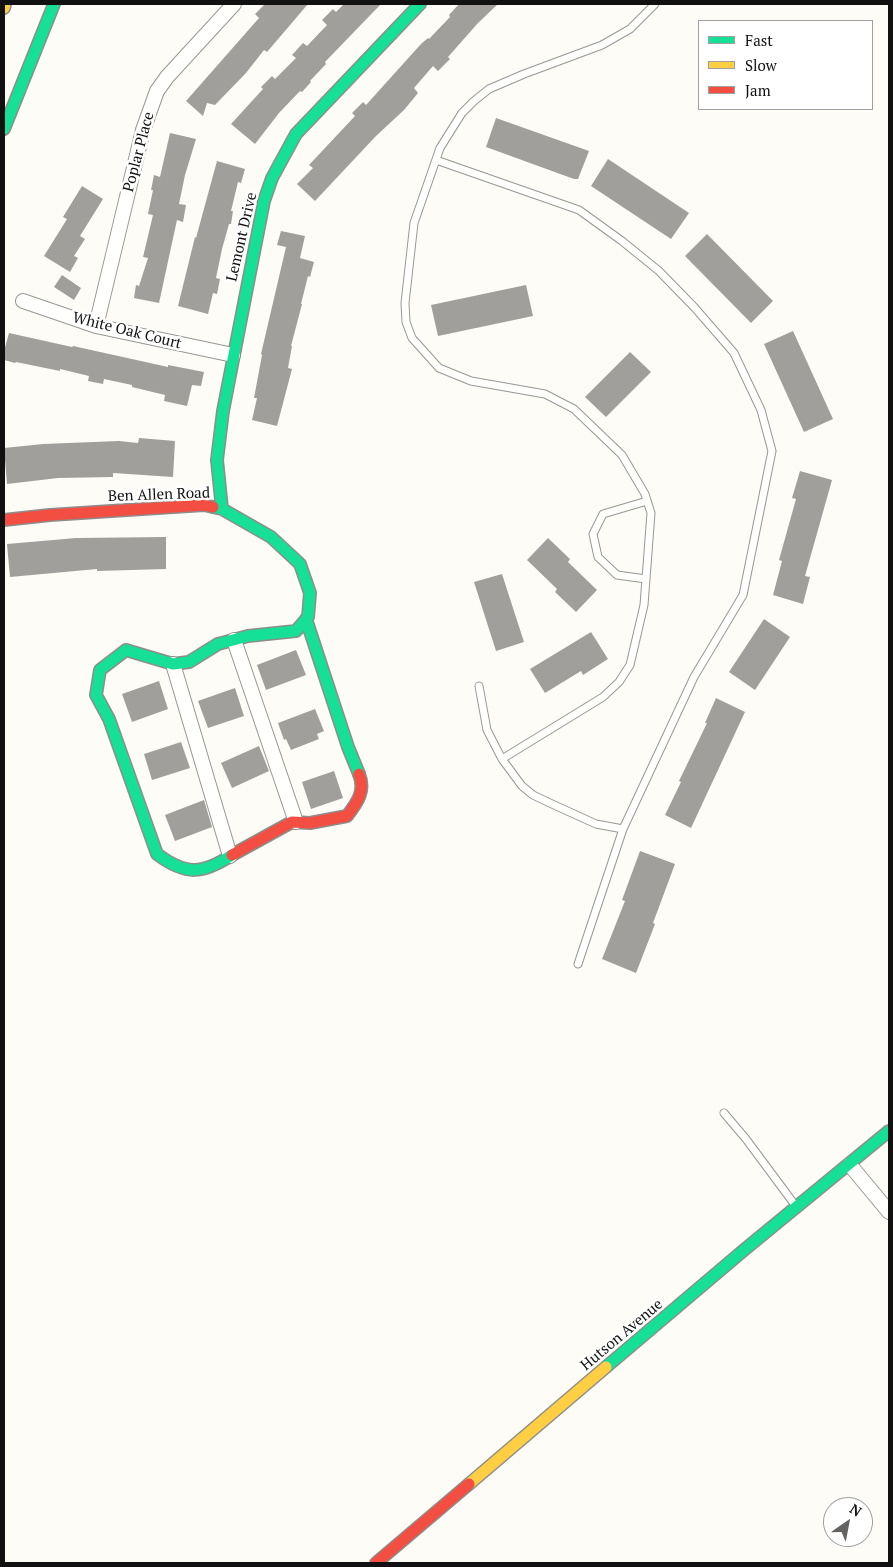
<!DOCTYPE html>
<style>
body{margin:0}
#map{position:relative;width:893px;height:1567px;overflow:hidden;background:#fdfcf7;font-family:"PT Serif",serif}
canvas{display:block}
.frame{position:absolute;inset:0;border:5px solid #111;pointer-events:none}
.legend{position:absolute;left:698px;top:20px;width:175px;height:90px;box-sizing:border-box;background:#fff;border:1px solid #a0a0a0;margin:0;padding:6px 9px;list-style:none;font-size:15px;color:#111}
.legend li{display:flex;align-items:center;gap:10px;height:25px}
.legend b{width:25px;border:1px solid #a0a0a0}
.north{position:absolute;left:823px;top:1497px;width:50px;height:50px;box-sizing:border-box;background:#fff;border:1px solid #a0a0a0;border-radius:50%;rotate:33deg;font-size:14px;font-weight:700;line-height:20px;text-align:center;color:#111}
.north::after{content:'';display:block;margin:auto;width:18px;height:22px;background:#646362;clip-path:polygon(50% 0,100% 100%,50% 72%,0 100%)}
</style>
<div id="map">
<canvas width="893" height="1567"></canvas>
<div class="frame"></div>
<ul class="legend">
<li><b style="height:6px;background:#16e098"></b>Fast</li>
<li><b style="height:6px;background:#ffcf43"></b>Slow</li>
<li><b style="height:6px;background:#f24e42"></b>Jam</li>
</ul>
<div class="north">N</div>
</div>
<script>
const g = document.querySelector('canvas').getContext('2d');
g.lineJoin = 'round';
function paint(path, color) { g.fillStyle = color; g.fill(path, 'evenodd'); }
function trace(path, color, width, dash) { g.strokeStyle = color; g.lineWidth = width; g.lineCap = dash ? 'butt' : 'round'; g.setLineDash(dash || []); g.stroke(path); }
function label(font, color, halo, rows, align = 'center') {
  g.font = font + ' "PT Serif",serif'; g.lineWidth = 5; g.setLineDash([]); g.textBaseline = 'middle'; g.strokeStyle = halo; g.fillStyle = color; for (const [text, x, y, turn = 0] of rows) {
    g.save(); g.translate(x, y); g.rotate((+turn || 0) * Math.PI / 180); g.textAlign = isNaN(turn) ? turn : align; if (halo) g.strokeText(text, 0, 0); g.fillText(text, 0, 0); g.restore();
  }
}
paint(new Path2D(`
 M265 4H308L267 52 264 50 246 73 215 105 207 103 203 116 186 101 259 18 255 14Z
 M344 4H381L325 62 326 64 310 81 311 82 302 92 300 91 279 113 255 144 231 124 263 89 261 87 272 76 275 79 296 58 292 55 303 43 307 46 327 25 322 20 333 9 336 12Z
 M459 4H498L478 23 448 57 450 59 438 71 433 66 414 88 418 93 404 110 376 136 315 201 297 184 313 168 309 165 355 116 352 113 363 102 366 105 421 44 428 38 429 39 450 17 449 15Z
 M496 118 589 151 578 179H574L486 147Z
 M170 133 196 139 185 175 179 204 186 205 183 222 177 220 159 303 134 298 136 285 139 286 148 258 143 257 153 215 148 214 153 190H151L154 175 160 177Z
 M608 159 689 213 671 239 591 186Z
 M217 161 245 169 241 183 238 182 231 211H233L231 224H229L222 249 216 278 220 279 217 294 213 293 208 314 178 306 195 237 196 238Z
 M82 186 103 199 80 236 85 239 74 256 78 258 70 272 44 256 67 219 63 217Z
 M281 231 305 236 300 258 314 262 310 277 308 276 301 304H302L291 346H292L288 368 292 369 277 426 252 420 257 398H254L262 355 261 354 286 247 277 245Z
 M707 234 773 301 751 323 685 256Z
 M62 275 81 288 74 300 54 287Z
 M526 285 533 316 438 336 431 305Z
 M793 331 833 419 804 432 764 344Z
 M9 333 72 347 73 346 168 367V365L204 372 201 386 192 385 187 406 164 401 165 395 132 387V385L104 379 103 384 88 381 89 376 60 369V371L16 362 15 363 4 360V351Z
 M630 352 651 372 606 417 585 397Z
 M139 438 175 441 173 477 113 473V477L58 478 7 484 4 448 43 444 119 441 138 443Z
 M800 471 832 480 805 576 810 577 803 604 773 595 782 561 779 560 796 499 792 498Z
 M166 537V569L97 571V569L10 577 7 544 76 538Z
 M548 538 570 559 568 562 597 590 576 612 555 592 557 589 527 560Z
 M502 574 524 642 496 651 474 582Z
 M764 619 790 637 755 690 729 672Z
 M591 632 608 659 583 675 581 671 545 693 530 669Z
 M296 650 306 675 266 690 257 665Z
 M159 681 168 709 132 722 122 694Z
 M235 688 244 716 208 728 198 701Z
 M716 698 745 712 691 828 665 815 681 782 679 781 707 723H705Z
 M315 709 324 731 317 734 319 739 291 750 286 739 284 740 278 723Z
 M181 742 190 768 152 780 144 754Z
 M259 746 269 771 232 788 221 763Z
 M334 771 343 798 311 809 302 782Z
 M204 800 212 827 175 841 165 815Z
 M640 851 675 864 653 923 655 924 636 973 602 959 625 901 622 900Z`), '#a19f9c');
const lane = new Path2D(`
 M436 160 579 210 622 241 659 271 695 308 734 353 761 410 772 451 743 595 694 677 623 829 578 964
 M646 579 617 575 598 557 593 534 603 514 647 501
 M479 686 487 730 502 759 522 786 533 795 552 804 596 824 623 829
 M502 759 603 697 619 682 630 665 644 605 651 513 645 494 622 455 574 409 545 394 471 381 439 368 412 338 406 322 405 303 414 223 440 148 462 113 474 101 489 89 524 74 602 45 630 29 655 4
 M724 1113 746 1139 795 1205`);
const street = new Path2D(`
 M23 301 96 326 233 355
 M96 326 143 130 157 91 167 77 234 4
 M234 640 296 822
 M173 664 230 856
 M850 1165 889 1212`);
const fast = new Path2D(`
 M4 129 54 4
 M213 507 222 509 271 537 300 564 310 593 308 617 296 631 248 636 218 644 189 662 173 664 126 650 100 670 96 695 109 719 157 854C186 876 203 874 232 855
 M222 509 217 460 223 411 264 201 272 178 296 134 420 4
 M306 619 348 747 359 774
 M606 1367 744 1250 889 1131`);
const slow = new Path2D(`
 M4 8 5 4
 M469 1484 606 1367`);
const jam = new Path2D(`
 M4 520 50 515 204 505 213 507
 M232 855 292 822 310 823 347 816C357 803 366 791 359 774
 M376 1563 469 1484`);
trace(lane, '#979795', 9);
trace(street, '#979795', 16);
trace(fast, '#8e8d8b', 14);
trace(slow, '#8e8d8b', 14);
trace(jam, '#8e8d8b', 14);
trace(lane, '#fffffe', 7);
trace(street, '#fffffe', 14);
trace(fast, '#16e098', 11);
trace(slow, '#ffcf43', 11);
trace(jam, '#f24e42', 11);
label('15px', '#111', '#fff', [
 ["Poplar Place",139,152,-75],
 ["Lemont Drive",242,237,-77],
 ["White Oak Court",127,331,14],
 ["Ben Allen Road",159,495,-2],
 ["Hutson Avenue",622,1335,-40]
]);
</script>
